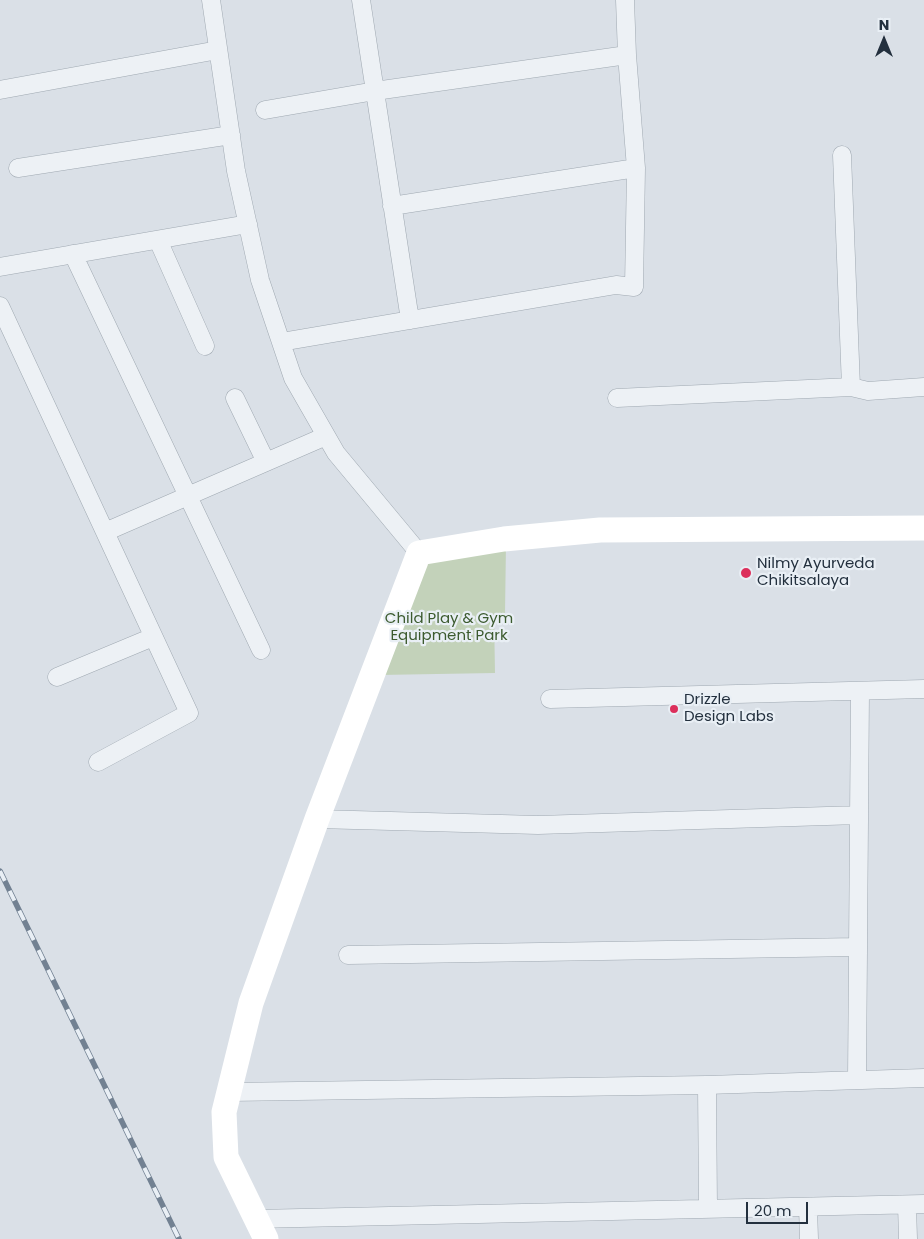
<!DOCTYPE html>
<style>
body{margin:0}
#map{position:relative;width:924px;height:1239px;overflow:hidden;background:#dae0e7;font-family:Poppins,sans-serif}
canvas{display:block}
.north{position:absolute;left:859px;top:15px;width:50px;height:50px;-webkit-text-stroke:4px #e9eff5;paint-order:stroke;rotate:0deg;font-size:14px;font-weight:700;line-height:20px;text-align:center;color:#23303e}
.north::after{content:'';display:block;margin:auto;width:18px;height:22px;background:#23303e;clip-path:polygon(50% 0,100% 100%,50% 72%,0 100%)}
.scale{position:absolute;left:746px;top:1202px;width:62px;height:22px;box-sizing:border-box;border:2px solid #23303e;border-top:0;padding-left:6px;font-size:15px;line-height:18px;white-space:nowrap;color:#23303e;-webkit-text-stroke:4px #e9eff5;paint-order:stroke}
</style>
<div id="map">
<canvas width="924" height="1239"></canvas>
<div class="north">N</div>
<div class="scale">20 m</div>
</div>
<script>
const g = document.querySelector('canvas').getContext('2d');
g.lineJoin = 'round';
function paint(path, color) { g.fillStyle = color; g.fill(path, 'evenodd'); }
function trace(path, color, width, dash) { g.strokeStyle = color; g.lineWidth = width; g.lineCap = dash ? 'butt' : 'round'; g.setLineDash(dash || []); g.stroke(path); }
function label(font, color, halo, rows, align = 'center') {
  g.font = font + ' Poppins,sans-serif'; g.lineWidth = 4.5; g.setLineDash([]); g.textBaseline = 'middle'; g.strokeStyle = halo; g.fillStyle = color; for (const [text, x, y, turn = 0] of rows) {
    g.save(); g.translate(x, y); g.rotate((+turn || 0) * Math.PI / 180); g.textAlign = isNaN(turn) ? turn : align; if (halo) g.strokeText(text, 0, 0); g.fillText(text, 0, 0); g.restore();
  }
}
paint(new Path2D(`
 M506 544 505 613 494 614 495 673 379 675 426 560Z`), '#c3d2ba');
const street = new Path2D(`
 M211 0 236 171 260 280 293 378 336 453 419 553
 M361 0 410 320
 M0 90 218 50
 M265 110 375 91 627 55
 M842 155 851 387
 M18 168 231 135
 M392 206 636 168
 M158 240 205 346
 M73 254 261 650
 M0 267 248 224
 M0 306 189 713 98 762
 M281 342 616 285 634 287 636 168 627 55 625 0
 M235 398 266 462
 M617 398 851 387 868 391 924 387
 M105 532 326 436
 M57 677 153 637
 M550 699 924 689
 M317 819 538 825 859 815
 M348 955 858 947
 M857 1080 860 691
 M707 1085 708 1209
 M229 1092 707 1085 924 1078
 M907 1205 908 1239
 M808 1207 809 1239
 M256 1219 924 1204`);
trace(street, '#9fa8b1', 19);
trace(street, '#edf1f5', 18);
trace(new Path2D(`
 M266 1239 226 1157 224 1112 251 1003 317 819 419 553 504 539 600 530 924 528`), '#fff', 25);
const rail = new Path2D(`
 M0 871 179 1239`);
trace(rail, '#728192', 5.5);
trace(rail, '#e9eff5', 4, [11]);
for (const [x, y, r, color] of [
 [746,573,6,"#dc2f5b"],
 [674,709,5,"#dc2f5b"]
]) { const dot = new Path2D(); dot.arc(x, y, r, 0, 2 * Math.PI); g.fillStyle = color; g.fill(dot); trace(dot, '#e9eff5', 2); }
label('15px', '#23303e', '#e9eff5', [
 ["Nilmy Ayurveda",757,564],
 ["Chikitsalaya",757,581],
 ["Drizzle",684,700],
 ["Design Labs",684,717]
], 'left');
label('15px', '#3c5b2f', '#e9eff5', [
 ["Child Play & Gym",449,619],
 ["Equipment Park",449,636]
]);
</script>
